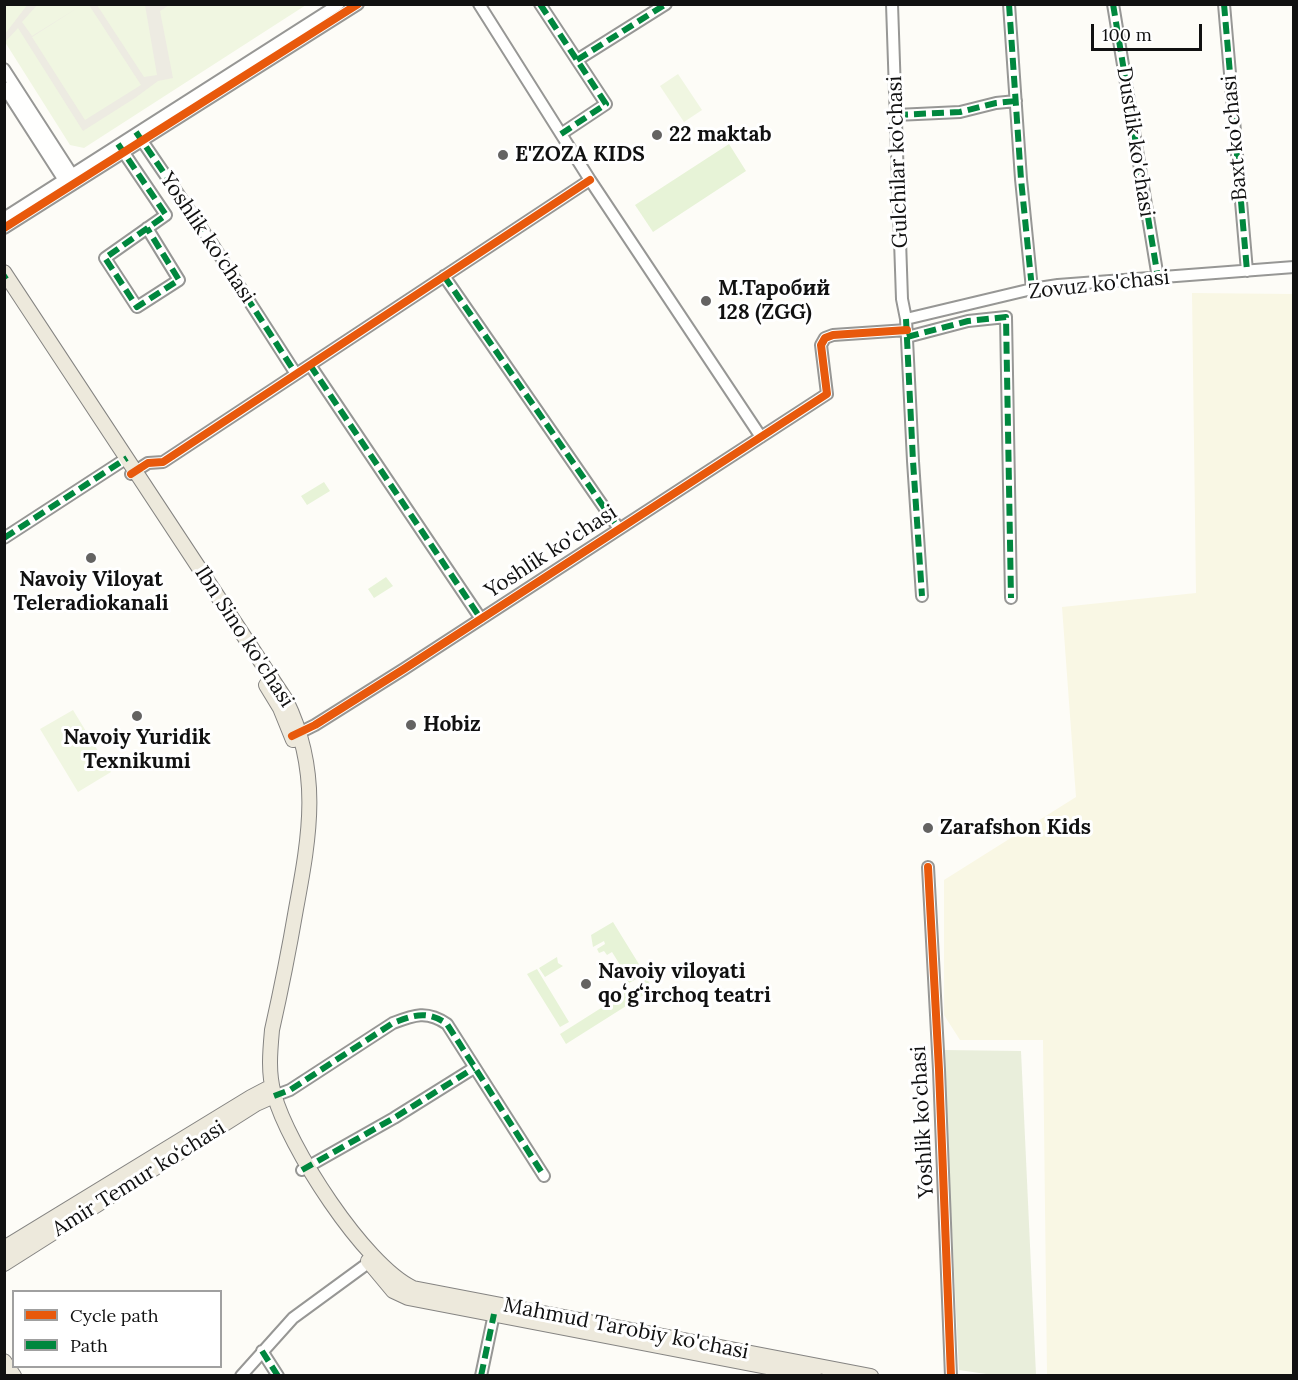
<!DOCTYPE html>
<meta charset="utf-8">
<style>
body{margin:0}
#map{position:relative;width:1298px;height:1380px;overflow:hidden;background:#fdfcf7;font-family:Lora,serif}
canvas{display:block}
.frame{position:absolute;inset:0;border:6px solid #111;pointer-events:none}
.legend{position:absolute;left:12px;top:1290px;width:210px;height:78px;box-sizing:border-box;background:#fff;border:2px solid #a0a0a0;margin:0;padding:8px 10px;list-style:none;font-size:18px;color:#111}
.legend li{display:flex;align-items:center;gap:12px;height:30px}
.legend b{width:30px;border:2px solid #a0a0a0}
.scale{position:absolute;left:1091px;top:24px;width:111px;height:27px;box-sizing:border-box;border:3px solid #111;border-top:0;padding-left:8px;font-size:18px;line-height:21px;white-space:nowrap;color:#111;-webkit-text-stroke:4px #fff;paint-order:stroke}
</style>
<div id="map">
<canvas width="1298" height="1380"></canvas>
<div class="frame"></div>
<ul class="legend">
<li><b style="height:8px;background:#e8590c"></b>Cycle path</li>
<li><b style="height:8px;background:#00873e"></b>Path</li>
</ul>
<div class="scale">100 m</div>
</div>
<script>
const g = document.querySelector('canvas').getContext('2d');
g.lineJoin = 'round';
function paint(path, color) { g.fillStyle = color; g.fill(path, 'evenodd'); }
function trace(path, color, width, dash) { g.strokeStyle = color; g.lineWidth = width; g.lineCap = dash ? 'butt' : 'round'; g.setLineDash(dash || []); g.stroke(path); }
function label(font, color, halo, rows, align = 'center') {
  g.font = font + ' Lora,serif'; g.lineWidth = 6; g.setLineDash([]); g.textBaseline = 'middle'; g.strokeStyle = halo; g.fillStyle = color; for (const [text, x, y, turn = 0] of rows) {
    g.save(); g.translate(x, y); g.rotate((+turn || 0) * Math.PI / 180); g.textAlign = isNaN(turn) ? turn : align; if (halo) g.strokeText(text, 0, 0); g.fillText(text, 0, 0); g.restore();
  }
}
paint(new Path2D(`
 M1192 293 1293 294V1375H1047L1043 1040H960L944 1015V880L1076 797 1062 607 1196 593Z`), '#f9f7e4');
paint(new Path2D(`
 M729 144 746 171 653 232 635 205Z
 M324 482 330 491 307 505 301 496Z
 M386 577 393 586 374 598 368 589Z
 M613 922 645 974 629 983 625 977 638 969 637 967 625 973 612 952 607 955 604 951 599 953 597 949 605 944 604 941 593 947 591 935Z
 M557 957 558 963 563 966 545 977 539 968Z
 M537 969 569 1022 560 1027 527 974Z
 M647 979 653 989 566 1044 560 1034Z`), '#e7f3d7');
paint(new Path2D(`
 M943 1050 1021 1051 1036 1375H993L959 1370Z`), '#e9eedb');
paint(new Path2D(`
 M5 5H306L84 148 70 145 5 42Z
 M678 74 702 110 684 122 660 86Z
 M73 710 111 772 78 792 40 729Z`), '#f0f6e1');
paint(new Path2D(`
 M28 4 37 5 22 22 32 36 82 5 32 37 85 120 141 85 89 5H97L144 77 157 75 145 5H169L160 11 173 78 158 81 135 98 83 131 18 28 5 42V34Z`), '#edebe2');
const minor = new Path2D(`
 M479 4 590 180 761 437
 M540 4 606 104 561 134
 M892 4 902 299 906 319 913 461 922 596
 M1009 4 1021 179 1032 289
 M1113 4 1158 278
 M1224 4 1247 271
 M577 60 666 4
 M4 69 75 179
 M4 87 67 185
 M896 115 960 112 996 103 1016 101
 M138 135 213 245 296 374
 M120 147 166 215 105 258 137 307 179 280 147 228
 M4 218 339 4
 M4 228 358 4
 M444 276 619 529
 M906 319 1032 289 1058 285 1294 267
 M907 337 968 321 1006 317 1011 598
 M310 365 481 619
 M131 474 148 463 163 462 590 180
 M4 538 127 458
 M293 736 315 725 404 669 827 394 821 345 825 338 833 335 907 330
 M928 867 939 1070 951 1376
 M274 1096 290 1090 393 1023C414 1015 427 1010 447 1024L544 1176
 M302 1170 394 1118 474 1068
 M262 1351 278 1376
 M241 1376 293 1318 375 1258
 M481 1376 494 1314`);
const major = new Path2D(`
 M4 272 286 700C321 771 310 834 296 909 289 950 281 990 272 1030 270 1052 268 1073 274 1094 288 1146 364 1265 413 1288L871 1376
 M266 685 280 708 293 740
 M4 1248 251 1097 272 1086
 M368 1261 393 1291 408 1298 814 1376
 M4 1264 256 1104 274 1096
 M4 1361 14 1376`);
trace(minor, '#979795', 14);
trace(major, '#858482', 16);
trace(minor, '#fffffe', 10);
trace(major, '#ede9dc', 14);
trace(new Path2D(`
 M540 4 606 104 561 134
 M1009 4 1021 179 1032 289
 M1113 4 1158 278
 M1224 4 1247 271
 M577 60 666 4
 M896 115 960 112 996 103 1016 101
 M136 132 213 245 296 374
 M118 144 166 215 105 258 137 307 179 280 147 228
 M444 276 619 529
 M4 277 7 275
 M906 319 913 461 922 596
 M907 337 968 321 1006 317 1011 598
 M310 365 481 619
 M4 538 127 458
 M274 1096 290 1090 393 1023C414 1015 427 1010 447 1024L544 1176
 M302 1170 394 1118 474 1068
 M262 1351 278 1376
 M481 1376 494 1314`), '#00873e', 6, [12, 6]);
trace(new Path2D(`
 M4 228 358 4
 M131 474 148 463 163 462 590 180
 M292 736 315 725 404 669 827 394 821 345 825 338 833 335 907 330
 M928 867 939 1070 951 1376`), '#e8590c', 8);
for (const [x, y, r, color] of [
 [657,135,6,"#646362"],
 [503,155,6,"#646362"],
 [706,301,6,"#646362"],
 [91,558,6,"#646362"],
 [137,716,6,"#646362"],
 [411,725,6,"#646362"],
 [928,828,6,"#646362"],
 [586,984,6,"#646362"]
]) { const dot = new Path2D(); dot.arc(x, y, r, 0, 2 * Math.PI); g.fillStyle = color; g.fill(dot); trace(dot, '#fff', 2); }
label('bold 21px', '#111', '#fff', [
 ["22 maktab",669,135],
 ["E'ZOZA KIDS",515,155],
 ["М.Таробий",718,289],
 ["128 (ZGG)",718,313],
 ["Navoiy Viloyat",91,580,"center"],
 ["Teleradiokanali",91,604,"center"],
 ["Hobiz",423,725],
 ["Navoiy Yuridik",137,738,"center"],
 ["Texnikumi",137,762,"center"],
 ["Zarafshon Kids",940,828],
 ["Navoiy viloyati",598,972],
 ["qoʻgʻirchoq teatri",598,996]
], 'left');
label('21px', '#111', '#fff', [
 ["Baxt ko'chasi",1235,138,-95],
 ["Dustlik ko'chasi",1135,142,81],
 ["Gulchilar ko'chasi",898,162,-92],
 ["Yoshlik ko'chasi",207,238,56],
 ["Zovuz ko'chasi",1099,285,-6],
 ["Yoshlik ko'chasi",551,552,-33],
 ["Ibn Sino ko'chasi",244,637,57],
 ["Yoshlik ko'chasi",923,1122,-93],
 ["Amir Temur ko‘chasi",139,1179,-32],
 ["Mahmud Tarobiy ko'chasi",626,1329,11]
]);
</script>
